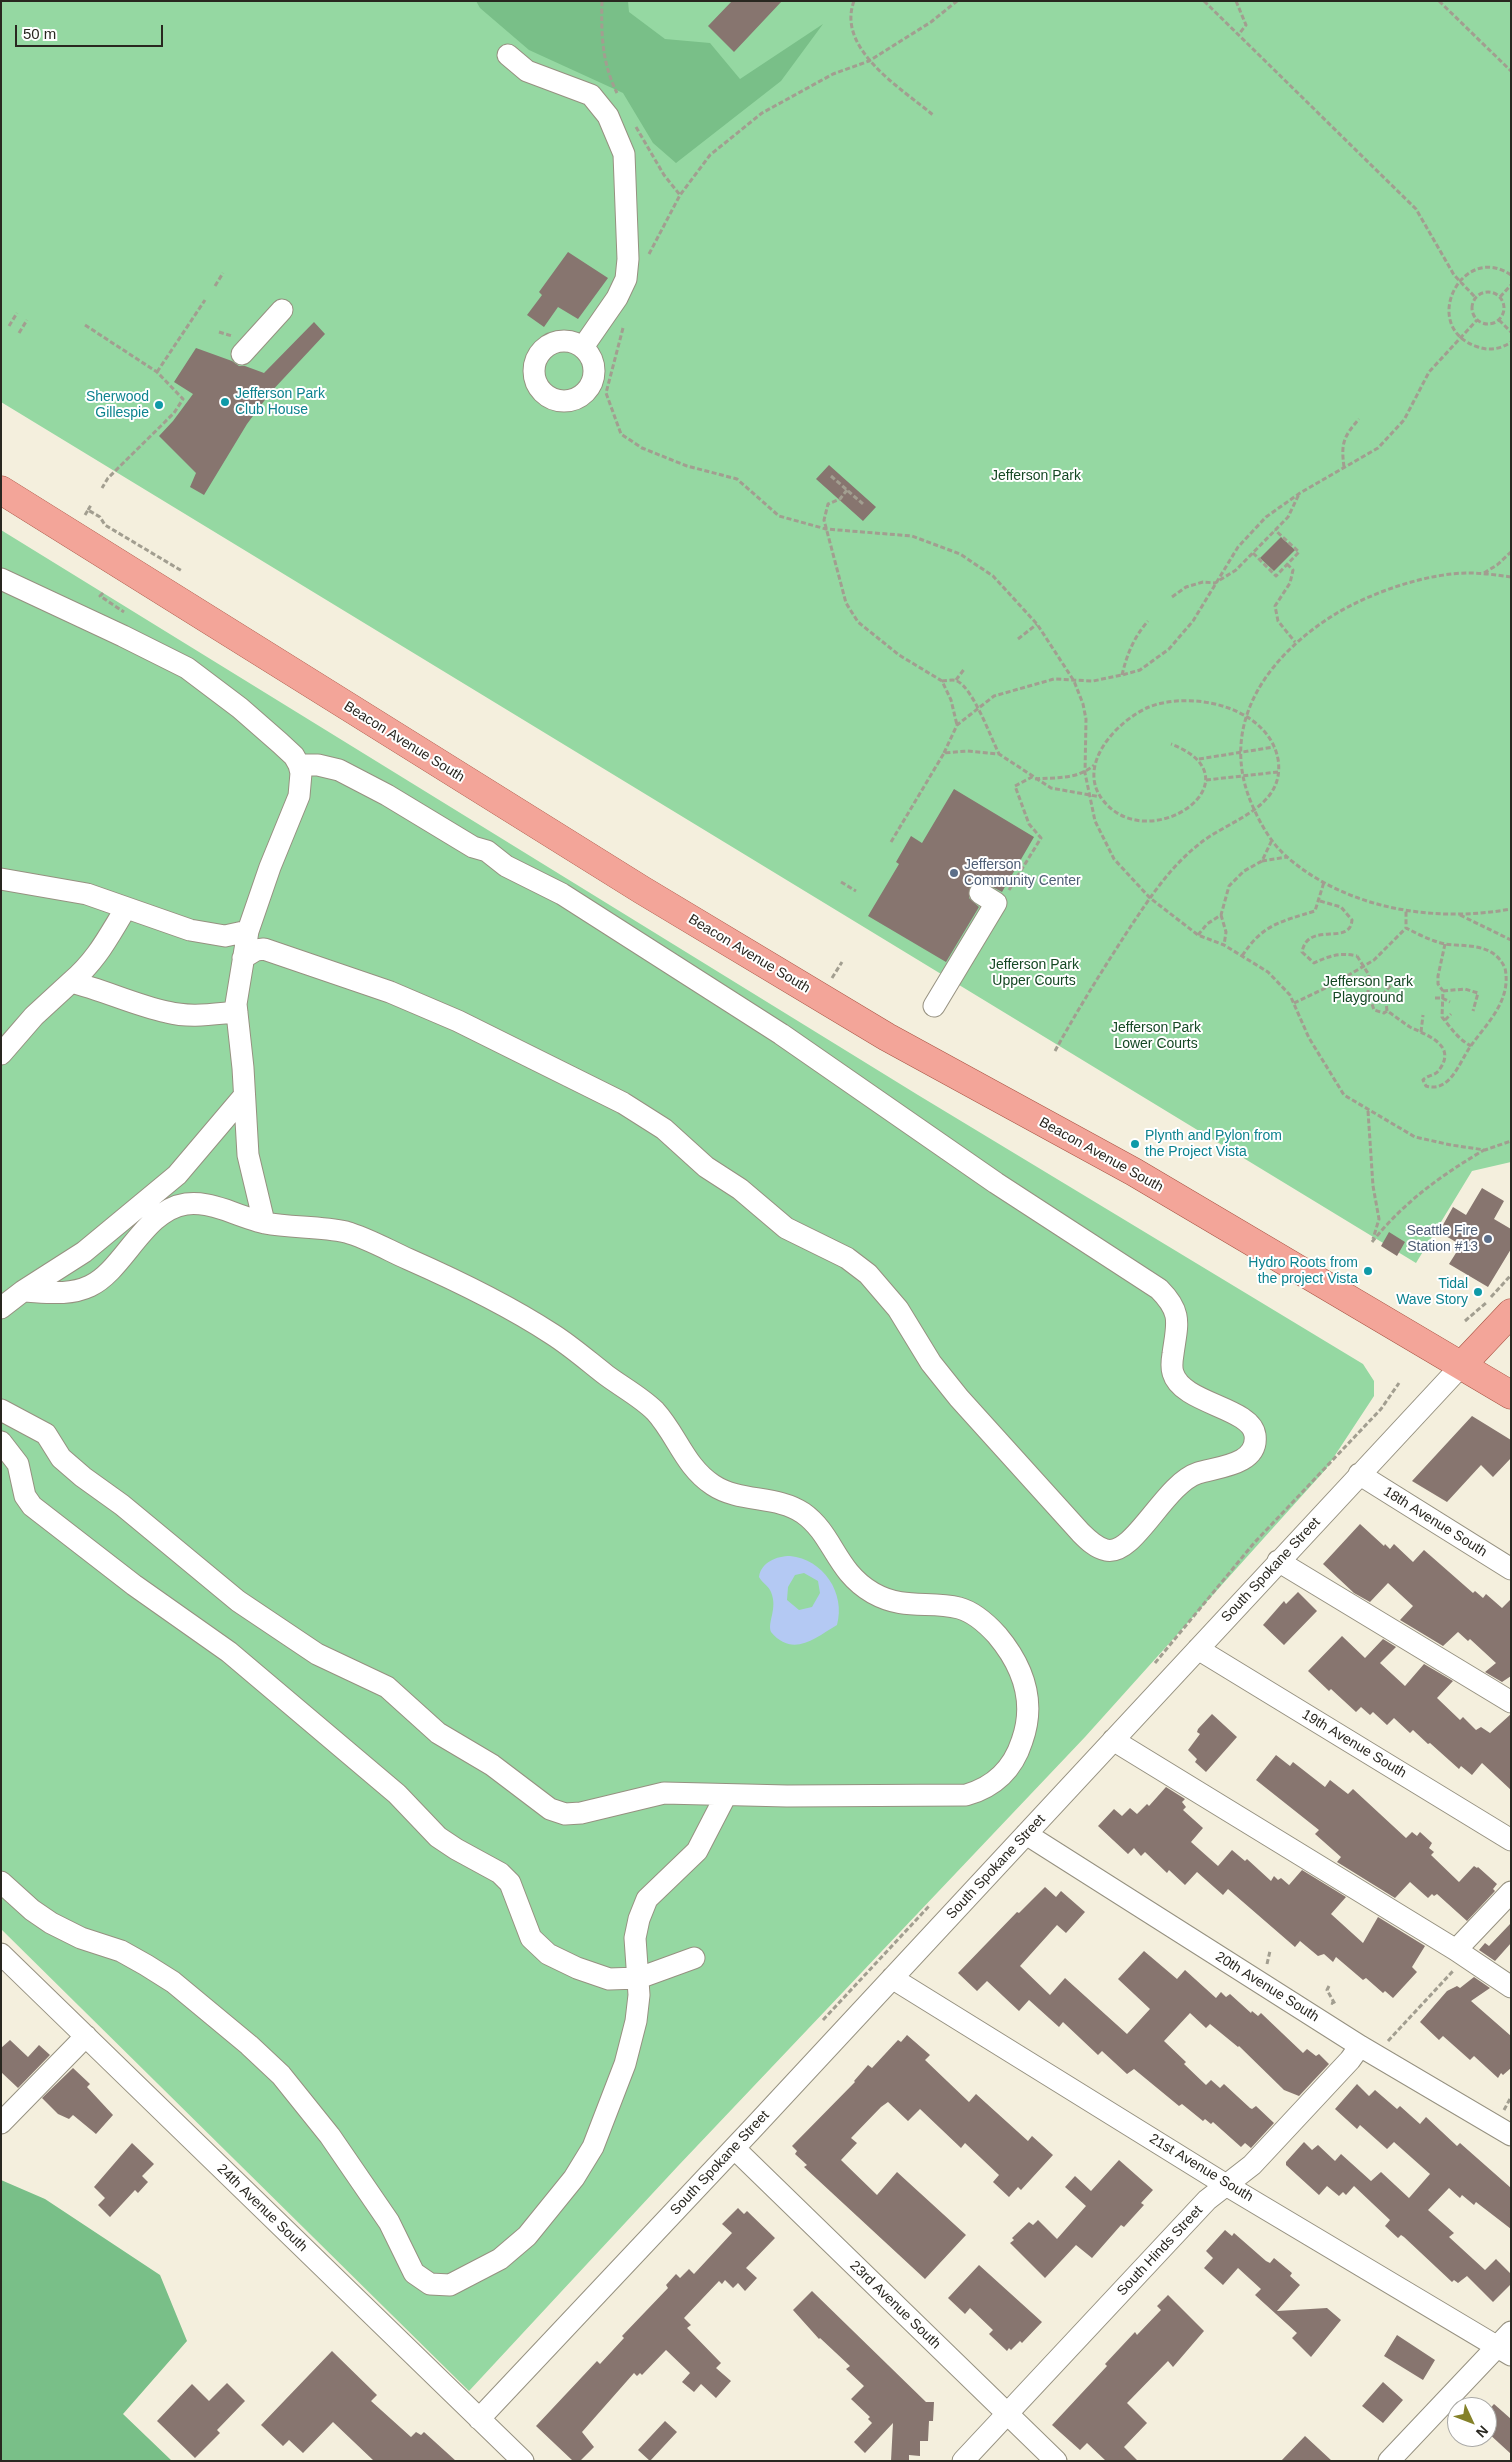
<!DOCTYPE html>
<style>
body{margin:0}
#map{position:relative;width:1512px;height:2462px;overflow:hidden;background:#f4efdd;font-family:Helvetica,sans-serif}
canvas{display:block}
.frame{position:absolute;inset:0;border:2px solid #292720;pointer-events:none}
.north{position:absolute;left:1447px;top:2397px;width:50px;height:50px;box-sizing:border-box;background:#fff;border:1px solid #a9a9a6;border-radius:50%;rotate:133deg;font-size:14px;font-weight:700;line-height:20px;text-align:center;color:#292720}
.north::after{content:'';display:block;margin:auto;width:18px;height:22px;background:#848129;clip-path:polygon(50% 0,100% 100%,50% 72%,0 100%)}
.scale{position:absolute;left:15px;top:25px;width:148px;height:22px;box-sizing:border-box;border:2px solid #292720;border-top:0;padding-left:6px;font-size:15px;line-height:18px;white-space:nowrap;color:#292720;-webkit-text-stroke:4px #fff;paint-order:stroke}
</style>
<div id="map">
<canvas width="1512" height="2462"></canvas>
<div class="frame"></div>
<div class="north">N</div>
<div class="scale">50 m</div>
</div>
<script>
const g = document.querySelector('canvas').getContext('2d');
g.lineJoin = 'round';
function paint(path, color) { g.fillStyle = color; g.fill(path, 'evenodd'); }
function trace(path, color, width, dash) { g.strokeStyle = color; g.lineWidth = width; g.lineCap = dash ? 'butt' : 'round'; g.setLineDash(dash || []); g.stroke(path); }
function label(font, color, halo, rows, align = 'center') {
  g.font = font + ' Helvetica,sans-serif'; g.lineWidth = 4; g.setLineDash([]); g.textBaseline = 'middle'; g.strokeStyle = halo; g.fillStyle = color; for (const [text, x, y, turn = 0] of rows) {
    g.save(); g.translate(x, y); g.rotate((+turn || 0) * Math.PI / 180); g.textAlign = isNaN(turn) ? turn : align; if (halo) g.strokeText(text, 0, 0); g.fillText(text, 0, 0); g.restore();
  }
}
paint(new Path2D(`
 M1 1H1511V1162L1472 1171 1416 1263 1 402Z
 M1 530 918 1095 1363 1364 1374 1381V1396L1326 1469 1085 1737 678 2166 469 2391 1 1929Z`), '#95d8a2');
paint(new Path2D(`
 M476 1H628L629 12 665 39 710 43 740 79 823 24 781 81 676 163 653 143 623 93 529 50 480 8Z
 M1 2180 45 2199 160 2275 187 2341 123 2414 172 2461H1Z`), '#79bf88');
paint(new Path2D(`
 M790 1556C823 1559 846 1593 837 1625 815 1638 793 1658 771 1632 767 1622 778 1609 771 1592 769 1586 762 1583 759 1577 761 1562 777 1556 790 1556ZM804 1573 818 1581 820 1593 812 1607 799 1610 787 1600 788 1587 795 1575Z`), '#b4c9f3');
paint(new Path2D(`
 M732 1H782L734 52 708 26Z
 M568 252 608 278 578 319 558 307 544 327 527 315 542 295 539 292Z
 M314 322 325 334 270 393 247 424 204 495 190 487 196 473 159 436 173 421 193 394 174 382 196 348 232 361 239 366H245L264 373Z
 M829 465 876 507 863 521 816 479Z
 M1281 537 1295 550 1274 571 1260 558Z
 M954 789 1034 837 1002 892 981 881 970 886 969 898 979 907 946 962 868 916 899 864 896 862 911 836 922 843Z
 M1482 1188 1504 1201 1494 1219 1511 1229V1249L1488 1287 1449 1264 1461 1245 1439 1232 1453 1207 1466 1215Z
 M1389 1232 1405 1242 1397 1256 1381 1246Z
 M1472 1416 1511 1440V1458L1493 1477 1481 1465 1447 1502 1412 1481Z
 M1360 1524 1384 1546 1385 1544 1390 1549 1394 1544 1413 1562 1424 1550 1473 1593 1475 1591 1483 1598 1486 1594 1502 1608 1511 1599V1676L1502 1682 1485 1672 1496 1663 1470 1639 1468 1641 1458 1632 1443 1646 1400 1620 1413 1606 1388 1583 1370 1602 1354 1593 1323 1564Z
 M1298 1592 1317 1611 1284 1645 1263 1625 1284 1601 1286 1604Z
 M1342 1636 1365 1658 1383 1639 1396 1647 1380 1663 1405 1686 1424 1664 1453 1681 1437 1698 1460 1720 1463 1717 1476 1730 1481 1727 1490 1733 1511 1714V1790L1482 1763 1472 1775 1461 1766 1459 1769 1430 1743 1428 1744 1413 1730 1410 1733 1394 1718 1387 1725 1373 1712 1370 1715 1361 1707 1356 1712 1331 1689 1329 1691 1308 1671Z
 M1212 1714 1237 1737 1206 1772 1195 1762 1197 1759 1188 1750 1200 1734 1197 1732 1198 1729Z
 M1276 1755 1290 1766 1293 1762 1325 1787 1330 1780 1348 1794 1353 1789 1406 1838 1412 1832 1417 1836 1420 1832 1432 1843 1429 1848 1434 1852 1431 1855 1459 1882 1474 1866 1477 1868 1478 1867 1497 1884 1493 1889 1495 1891 1467 1921 1437 1894 1434 1896 1432 1894 1428 1898 1410 1882 1395 1898 1337 1862 1341 1857 1315 1834 1319 1830 1256 1780Z
 M1166 1787 1185 1799 1182 1802 1186 1807 1183 1810 1203 1828 1191 1842 1218 1866 1232 1850 1245 1861 1247 1859 1271 1881 1274 1876 1278 1880 1281 1878 1289 1885 1302 1870 1346 1897 1331 1914 1363 1943 1378 1917 1425 1946 1412 1967 1417 1972 1393 1998 1385 1991 1383 1993 1366 1978 1363 1980 1336 1957 1333 1962 1324 1954 1318 1956 1300 1941 1295 1947 1228 1889 1223 1895 1197 1872 1185 1885 1169 1870 1167 1873 1145 1852 1141 1856 1134 1848 1128 1854 1098 1826 1114 1809 1122 1816 1130 1808 1137 1814 1147 1804 1149 1806Z
 M1045 1887 1056 1897 1061 1891 1085 1912 1066 1933 1057 1925 1020 1966 1050 1995 1065 1978 1127 2034 1150 2009 1118 1979 1144 1951 1177 1979 1185 1970 1216 1998 1221 1992 1226 1997 1230 1994 1251 2013 1252 2011 1258 2016 1261 2013 1303 2053 1307 2049 1316 2056 1319 2054 1329 2064 1299 2096 1284 2090 1239 2046 1238 2047 1210 2024 1206 2028 1190 2013 1164 2041 1186 2062 1184 2064 1206 2085 1211 2080 1220 2088 1224 2084 1250 2108 1252 2109 1256 2106 1274 2123 1251 2148 1245 2143 1241 2147 1213 2122 1211 2124 1205 2119 1203 2121 1182 2104 1179 2106 1134 2069 1127 2074 1102 2051 1098 2055 1063 2022 1059 2027 1029 2000 1019 2011 987 1981 977 1991 958 1973 1017 1912 1019 1913Z
 M1511 1923V1943L1495 1961 1479 1950 1485 1943 1489 1946Z
 M1474 1977 1490 1988 1471 2001 1511 2036V2068L1503 2075 1501 2073 1498 2078 1474 2056 1470 2060 1443 2036 1439 2040 1420 2022 1447 1991 1457 1986 1460 1988Z
 M907 2035 930 2055 925 2060 969 2102 976 2094 1028 2141 1032 2136 1053 2155 1021 2190 1018 2187 1009 2197 993 2182 999 2175 965 2143 961 2148 920 2109 908 2121 888 2102 881 2107 851 2138 857 2143 841 2160 877 2195 897 2172 966 2235 925 2279 804 2167 807 2165 795 2154 797 2151 792 2146 855 2082 854 2081 868 2065 872 2068 898 2040 901 2042Z
 M10 2040 28 2057 39 2045 50 2055 18 2088 1 2072V2048Z
 M73 2068 90 2084 87 2087 113 2115 96 2134 73 2115 69 2119 58 2114 42 2098Z
 M1357 2084 1369 2096 1375 2090 1397 2109 1400 2106 1420 2124 1426 2117 1457 2146 1460 2143 1511 2188V2229L1476 2202 1474 2205 1462 2195 1460 2198 1449 2188 1428 2210 1454 2233 1449 2237 1485 2270 1496 2259 1511 2274V2284L1493 2302 1467 2276 1458 2283 1454 2280 1452 2282 1404 2237 1401 2235 1398 2238 1385 2226 1390 2220 1354 2186 1346 2195 1343 2192 1339 2196 1327 2186 1319 2195 1286 2165V2162L1304 2142 1312 2150 1318 2145 1335 2161 1341 2154 1371 2181 1381 2172 1409 2198 1430 2174 1394 2142 1387 2149 1360 2125 1357 2129 1335 2109Z
 M132 2143 154 2164 142 2176 148 2182 138 2193 135 2190 110 2217 98 2205 105 2198 94 2187Z
 M1119 2160 1153 2190 1141 2203 1144 2205 1124 2227 1121 2225 1092 2258 1076 2245 1045 2278 1010 2243 1014 2240 1012 2238 1029 2222 1033 2225 1038 2220 1057 2239 1086 2206 1065 2187 1075 2176 1091 2191Z
 M738 2208 744 2214 747 2211 775 2238 746 2268 757 2278 745 2291 738 2283 733 2288 725 2280 722 2284 719 2281 684 2318 691 2325 687 2328 721 2363 716 2368 731 2381 716 2398 701 2384 694 2392 682 2382 690 2373 666 2350 642 2375 640 2373 637 2376 634 2373 582 2432 594 2447 580 2461H573L536 2426 597 2361 600 2364 624 2338 622 2336 668 2288 666 2285 676 2274 680 2278 689 2269 694 2274 732 2233 722 2224Z
 M1225 2230 1232 2236 1234 2233 1266 2261 1270 2263 1274 2258 1292 2273 1290 2276 1300 2285 1277 2311 1327 2308 1341 2320 1311 2357 1292 2338 1297 2333 1255 2295 1261 2289 1238 2268 1223 2285 1204 2268 1213 2258 1206 2251Z
 M979 2265 1042 2322 1022 2343 1020 2341 1011 2350 1009 2348 1007 2351 989 2334 993 2330 970 2308 965 2314 948 2298Z
 M812 2291 926 2402H934L933 2421H929L928 2441H920V2456L909 2455V2461H891L893 2423 865 2453 854 2442 872 2423 868 2419 870 2417 851 2399 864 2386 846 2369 850 2366 820 2338 819 2339 793 2310Z
 M1168 2295 1204 2331 1173 2367 1168 2361 1127 2403 1147 2423 1124 2447 1138 2461H1106L1087 2443 1080 2450 1052 2425 1107 2366 1105 2364 1135 2332 1137 2335 1161 2310 1157 2306Z
 M1397 2335 1435 2360 1423 2380 1384 2356Z
 M332 2351 377 2395 371 2401 411 2437 416 2432 421 2435 424 2432 456 2461H374L333 2422 303 2453 289 2440 283 2446 261 2425Z
 M1383 2382 1403 2400 1383 2423 1362 2406Z
 M227 2383 245 2401 217 2430 220 2433 195 2458 157 2421 192 2384 209 2401Z
 M1494 2404 1511 2419V2454L1487 2432V2412Z
 M665 2421 677 2432 650 2461 638 2450Z
 M1305 2436 1332 2461H1281Z`), '#87756f');
const minor = new Path2D(`
 M508 55 527 71 591 95 608 116 624 154 628 259 626 279 617 298 583 347
 M534 371a30 30 0 1 1 60 0a30 30 0 1 1-60 0Z
 M242 354 282 310
 M1 579 123 636 187 668 240 708 280 743 294 756 299 765 301 773 299 796 270 867 248 931 236 1004 243 1068 248 1155 264 1222
 M1 879 87 894 190 930 225 936 248 931
 M243 958 256 950 264 949 390 992 458 1021 623 1103 664 1129 706 1167 740 1189 786 1228 847 1258 868 1274 898 1309 931 1363 959 1398 1081 1533C1088 1540 1096 1548 1106 1550 1134 1557 1164 1484 1198 1473 1217 1467 1259 1465 1255 1435 1251 1407 1182 1404 1173 1373 1171 1367 1172 1360 1173 1354 1177 1324 1183 1313 1159 1289L996 1183 781 1034 562 894 506 866 487 851 473 847 387 795 339 770 318 765H299
 M71 982C97 960 108 937 126 908
 M934 1006 996 903 980 893
 M1 1054 34 1016 71 982C104 990 134 1005 167 1012 190 1018 213 1014 237 1012
 M23 1291 84 1252 177 1175 244 1096
 M1 1308 23 1291C46 1292 69 1296 90 1286 124 1270 144 1210 186 1204 200 1202 213 1206 226 1210 239 1215 252 1220 265 1223 291 1228 320 1226 346 1232 367 1238 388 1250 408 1259 458 1281 506 1304 552 1334 571 1346 588 1361 606 1375 622 1387 641 1397 655 1411 677 1435 685 1467 713 1485 740 1503 777 1495 803 1513 834 1535 835 1571 873 1593 905 1611 929 1600 959 1608 974 1612 987 1624 997 1635 1023 1666 1036 1702 1022 1741 1013 1769 995 1787 966 1795L787 1796 664 1793 581 1813 565 1814 550 1809 492 1765 438 1733 387 1687 317 1654 238 1601 122 1505 83 1477 61 1458 46 1434 1 1410
 M1 1442 18 1464 25 1496 32 1506 134 1585 229 1652 397 1794 438 1837 456 1849 500 1873 510 1883 531 1938 548 1954 577 1968 609 1979 639 1978 694 1958
 M1359 1474 1511 1569
 M1278 1561 1511 1702
 M1198 1649 1511 1840
 M1113 1740 1456 1950 1511 1987
 M1026 1834 1360 2046 1511 2135
 M1 1882 32 1910 51 1923 81 1938 121 1951 146 1965 173 1982 249 2045 281 2075 330 2136 389 2222 414 2273 430 2284 450 2285 500 2259 527 2236 574 2178 593 2147 625 2064 636 2021 639 1995 635 1938 639 1919 647 1899 697 1851 726 1795
 M1456 1950 1511 1892
 M1 1954 523 2461
 M892 1978 1226 2185 1511 2355
 M1 2123 86 2036
 M734 2148 1056 2461
 M479 2419 753 2128 1462 1365
 M963 2461 1207 2200 1252 2165 1350 2060 1360 2046
 M1389 2461 1511 2332`);
const major = new Path2D(`
 M1 490 642 890 887 1037 1134 1172 1511 1395
 M1462 1365 1511 1313`);
trace(minor, '#969180', 23);
trace(major, '#a75242', 29);
trace(new Path2D(`
 M602 1C601 34 602 63 617 93
 M854 1C836 49 901 88 933 115
 M1204 1 1416 209 1454 275 1476 298
 M1236 1 1246 25 1239 34
 M1439 1 1511 71
 M636 127 664 175 680 195
 M649 254 680 195 710 155 762 113 833 74 869 61 931 22 957 1
 M1511 275C1462 241 1418 328 1478 347 1489 351 1501 349 1511 342
 M215 286 223 273
 M1472 308a16 16 0 1 1 32 0a16 16 0 1 1-32 0Z
 M1500 297 1511 285
 M1499 320 1511 332
 M85 325 157 372 183 399 174 413 108 478 102 488
 M9 326 17 313
 M623 328 606 393 621 434 642 448 687 466 737 479 779 516 826 529 912 536 960 554 993 576 1037 624 1074 681 1083 704 1086 719 1085 773 1095 821 1114 859 1150 898 1198 935 1224 945 1268 972 1290 995 1309 1038 1344 1095 1415 1137 1451 1145 1485 1150 1511 1141
 M219 332 232 336
 M19 333 27 320
 M157 372 205 300
 M1344 467C1341 444 1343 437 1359 419
 M831 476 863 504
 M847 490 840 499 828 504 824 520 846 603 858 622 899 655 942 681 951 700 957 725
 M88 510 91 505
 M85 515 88 510 100 517 105 525 182 571
 M1253 553 1276 576 1299 552 1275 530
 M1287 564 1293 570 1290 583 1275 606 1278 621 1295 642
 M1484 573 1497 565 1511 552
 M1511 577C1497 575 1483 573 1469 573 1427 573 1373 592 1337 613 1268 655 1216 725 1253 807 1261 825 1272 844 1287 857 1347 909 1434 923 1511 909
 M103 593 100 596 124 612
 M1172 597 1186 587 1203 582 1215 583 1236 570 1288 517 1299 494
 M1018 639 1037 624
 M1122 675C1127 654 1134 637 1148 621
 M956 680 965 668
 M942 681C947 681 953 679 957 681 973 688 991 738 999 754
 M944 753 957 725 994 696 1054 679 1093 681 1122 675 1140 670 1169 649 1193 621 1238 547 1266 517 1300 493 1378 448 1404 420 1429 372 1477 320
 M1199 759 1274 747
 M1035 779C1057 777 1077 780 1094 765
 M1206 780 1278 772
 M891 842 944 753 967 751 999 754 1051 788 1101 797
 M1262 861 1287 857
 M841 882 856 891
 M1009 890 1041 838 1029 824 1015 786 1032 777
 M1320 901 1341 907 1352 920C1350 947 1308 920 1302 952L1314 963C1329 956 1340 952 1357 956
 M1221 915 1226 932 1224 945
 M1460 915 1511 940
 M1198 935 1207 924 1221 915 1229 886 1244 871 1262 861 1272 840
 M1445 944 1438 976V984L1443 991 1442 1017C1451 1028 1458 1039 1471 1046
 M1242 956C1263 924 1280 922 1315 911L1324 882
 M1369 975 1368 992 1374 1010 1384 1013 1387 1011C1395 1016 1402 1022 1410 1027 1426 1035 1458 1045 1439 1070 1435 1076 1427 1075 1423 1080L1426 1086C1450 1093 1459 1063 1470 1047 1486 1024 1512 1001 1505 968 1493 942 1466 947 1445 944 1431 941 1418 934 1406 928V910
 M832 978 842 962
 M1443 991 1465 989 1478 993 1473 1011
 M1435 998H1442L1450 1002
 M1294 1003 1332 985 1374 960 1406 928
 M1387 1011 1385 992 1396 979
 M1445 1020 1451 1014
 M1421 1032 1423 1015
 M1055 1051C1078 1009 1103 969 1129 929 1149 899 1169 868 1198 845 1227 820 1286 809 1278 759 1268 707 1192 690 1149 707 1118 720 1076 764 1102 799 1148 860 1263 779 1171 744
 M1368 1111 1373 1186 1379 1219 1373 1239
 M1372 1242C1404 1202 1440 1176 1484 1150
 M1491 1297 1511 1275
 M1465 1321 1487 1302
 M1155 1663 1254 1543 1381 1409 1399 1383
 M1267 1964 1270 1951
 M1329 1986 1327 1990 1335 2004 1331 2003
 M823 2020 930 1905
 M1388 2041 1453 1971
 M1504 2110 1511 2097`), '#a29e90', 3, [5, 2.5]);
trace(minor, '#fff', 21);
trace(major, '#f3a599', 28);
trace(new Path2D(`
 M1357 956 1369 975`), '#a29e90', 3, [5, 2.5]);
for (const [x, y, r, color] of [
 [225,402,5,"#0f9aa8"],
 [159,405,5,"#0f9aa8"],
 [954,873,5,"#5c6f8a"],
 [1135,1144,5,"#0f9aa8"],
 [1488,1239,5,"#5c6f8a"],
 [1368,1271,5,"#0f9aa8"],
 [1478,1292,5,"#0f9aa8"]
]) { const dot = new Path2D(); dot.arc(x, y, r, 0, 2 * Math.PI); g.fillStyle = color; g.fill(dot); trace(dot, '#fff', 2); }
label('14px', '#0d838f', '#fff', [
 ["Jefferson Park",235,394,"left"],
 ["Club House",235,410,"left"],
 ["Sherwood",149,397],
 ["Gillespie",149,413],
 ["Plynth and Pylon from",1145,1136,"left"],
 ["the Project Vista",1145,1152,"left"],
 ["Hydro Roots from",1358,1263],
 ["the project Vista",1358,1279],
 ["Tidal",1468,1284],
 ["Wave Story",1468,1300]
], 'right');
label('14px', '#154824', '#fff', [
 ["Jefferson Park",1036,476],
 ["Jefferson Park",1034,965],
 ["Upper Courts",1034,981],
 ["Jefferson Park",1368,982],
 ["Playground",1368,998],
 ["Jefferson Park",1156,1028],
 ["Lower Courts",1156,1044]
]);
label('14px', '#292720', '#fff', [
 ["Beacon Avenue South",404,742,32],
 ["Beacon Avenue South",749,954,31],
 ["Beacon Avenue South",1101,1155,29],
 ["18th Avenue South",1435,1522,32],
 ["South Spokane Street",1271,1570,-47],
 ["19th Avenue South",1354,1744,31],
 ["South Spokane Street",996,1867,-47],
 ["20th Avenue South",1267,1987,32],
 ["South Spokane Street",720,2163,-47],
 ["21st Avenue South",1201,2168,31],
 ["24th Avenue South",262,2208,44],
 ["South Hinds Street",1160,2251,-47],
 ["23rd Avenue South",895,2305,44]
]);
label('14px', '#4e5e75', '#fff', [
 ["Jefferson",964,865],
 ["Community Center",964,881],
 ["Seattle Fire",1478,1231,"right"],
 ["Station #13",1478,1247,"right"]
], 'left');
</script>
